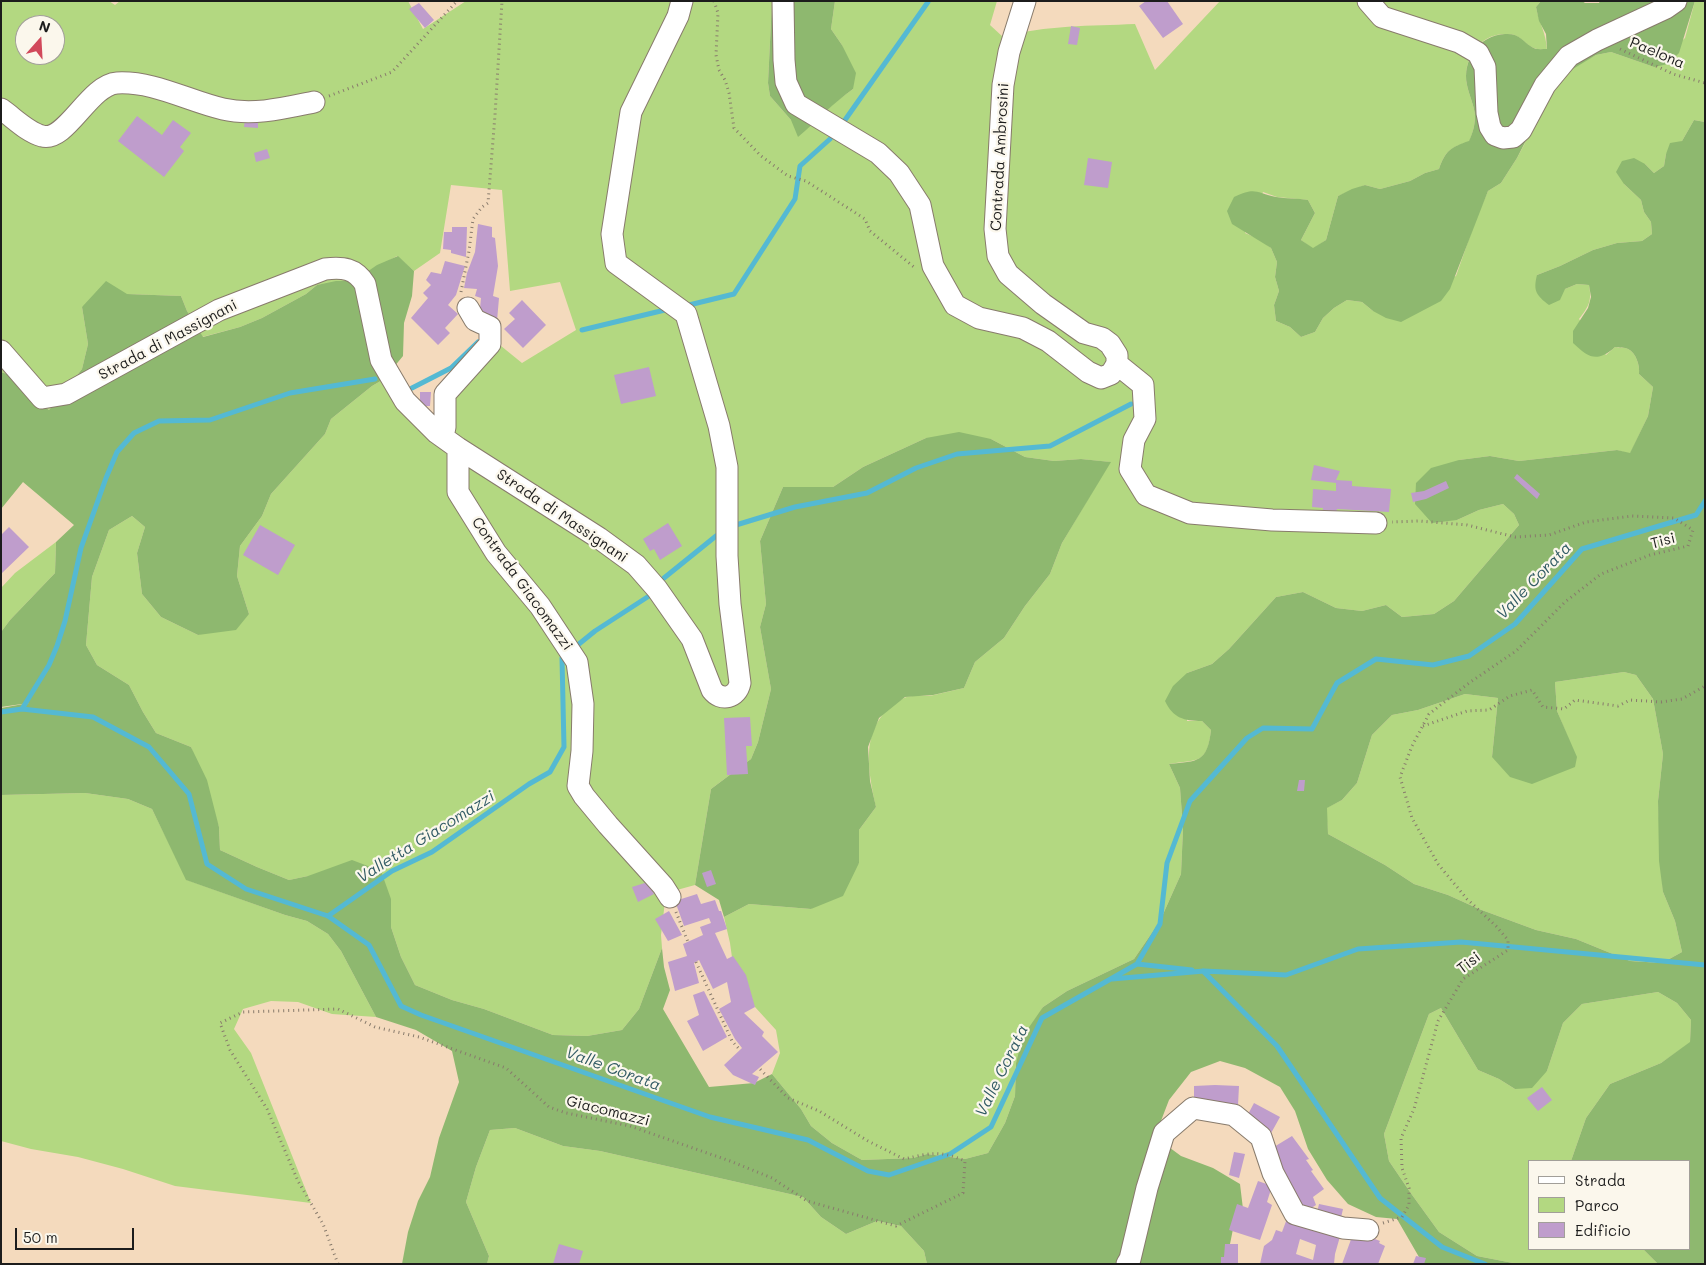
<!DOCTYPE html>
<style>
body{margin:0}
#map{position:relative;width:1706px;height:1265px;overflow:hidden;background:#f4dabd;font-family:Mali,sans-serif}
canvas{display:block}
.frame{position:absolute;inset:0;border:2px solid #1c1c1c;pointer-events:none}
.legend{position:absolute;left:1528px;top:1160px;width:162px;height:90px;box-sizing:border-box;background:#fbf7ec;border:1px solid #a29f99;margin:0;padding:6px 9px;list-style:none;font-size:15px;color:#1c1c1c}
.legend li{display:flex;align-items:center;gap:10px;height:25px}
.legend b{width:25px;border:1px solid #a29f99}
.north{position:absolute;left:15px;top:15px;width:50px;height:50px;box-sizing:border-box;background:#fbf7ec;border:1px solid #a29f99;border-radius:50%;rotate:19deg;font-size:14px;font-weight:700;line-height:20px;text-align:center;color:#1c1c1c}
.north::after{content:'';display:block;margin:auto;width:18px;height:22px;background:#d1495b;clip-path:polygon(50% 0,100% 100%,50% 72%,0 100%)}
.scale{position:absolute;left:15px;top:1228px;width:119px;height:22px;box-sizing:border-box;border:2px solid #1c1c1c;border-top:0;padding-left:6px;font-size:15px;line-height:18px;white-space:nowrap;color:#1c1c1c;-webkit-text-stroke:4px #fbf7ec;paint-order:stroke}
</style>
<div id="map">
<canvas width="1706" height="1265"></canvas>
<div class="frame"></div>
<ul class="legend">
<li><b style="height:6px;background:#fff"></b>Strada</li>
<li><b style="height:14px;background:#b3d881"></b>Parco</li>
<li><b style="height:14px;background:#bf9dcc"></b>Edificio</li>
</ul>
<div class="north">N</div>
<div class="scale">50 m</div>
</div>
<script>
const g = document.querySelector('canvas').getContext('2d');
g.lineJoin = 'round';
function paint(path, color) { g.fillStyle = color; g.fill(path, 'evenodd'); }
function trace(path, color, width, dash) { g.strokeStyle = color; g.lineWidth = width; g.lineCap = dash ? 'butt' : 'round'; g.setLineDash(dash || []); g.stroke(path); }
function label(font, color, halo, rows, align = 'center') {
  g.font = font + ' Mali,sans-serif'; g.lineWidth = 4.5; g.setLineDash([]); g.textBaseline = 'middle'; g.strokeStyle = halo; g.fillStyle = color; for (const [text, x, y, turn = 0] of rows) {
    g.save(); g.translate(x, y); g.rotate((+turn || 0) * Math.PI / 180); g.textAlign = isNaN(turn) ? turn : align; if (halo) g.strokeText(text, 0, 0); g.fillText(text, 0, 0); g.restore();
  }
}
paint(new Path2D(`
 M1 1H109L115 5 120 1H408L423 29 466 1H772L768 83 770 96 791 120 821 117 834 103 853 89 842 45 831 29 835 1H997L990 25 1003 37C1045 25 1091 26 1135 24L1155 70 1220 1H1541L1536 7C1539 23 1546 32 1547 50 1543 49 1536 50 1532 47 1522 42 1520 33 1505 34 1479 34 1462 60 1467 85 1469 95 1474 105 1475 115 1475 125 1473 132 1469 142 1451 147 1445 151 1439 169L1425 173 1410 181 1380 189 1365 185 1338 196 1326 240 1313 249 1301 240 1315 213 1308 200 1277 197 1263 192 1245 233 1259 239 1271 248 1277 262 1275 277 1279 291 1274 305 1276 321 1290 327 1301 337 1315 332 1323 318 1334 308 1347 300 1362 302 1373 311 1456 276 1476 219 1488 191 1501 183 1517 158 1524 145 1548 89 1570 69 1596 55 1611 52 1654 67 1685 38 1695 1H1705V122L1694 120 1682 141 1666 154 1664 166 1654 173 1645 164 1624 184 1641 200 1644 212 1651 222 1652 234 1642 241 1617 243 1593 250 1560 266 1537 275 1565 289 1577 284 1589 285C1592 301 1589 306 1579 319L1606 355 1615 347C1619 348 1625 347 1628 349 1636 353 1640 365 1639 374L1653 387 1648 416 1630 454 1617 450 1519 461 1490 456 1459 460 1457 520 1479 510 1503 504 1514 514 1519 525 1454 601 1434 614 1402 617 1386 605 1362 611 1336 608 1303 592 1276 597 1229 649 1212 664 1187 673V721H1202L1211 730C1207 765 1198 759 1169 764L1180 788 1183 829 1181 874 1160 921 1134 959 1067 991 1043 1007 1016 1063 1015 1096 1005 1123 988 1153 965 1159 927 1154 913 1158 862 1160 832 1143 811 1126 801 1109 772 1074 780 1053 776 1030 755 1007 735 979 730 943 724 917 749 904 811 909 859 863V830L876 807C867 765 859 722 904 698 912 694 925 697 934 695 944 693 954 690 964 688L975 662 1004 638 1025 606 1050 574 1062 543 1110 462 1081 459 1054 461 1025 457 991 439 926 438 863 467 833 487H783L760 541 766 604 760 627 771 689 758 742 751 759 711 789 695 885 666 893 661 935 662 948 639 1009 622 1030 587 1036 553 1035 484 1009 452 1000 415 985 401 957 391 927V899L308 876 289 880 257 867 220 850 219 827 191 747 156 733 143 712 129 685 97 665 86 645 92 577 109 530 132 516 145 527 137 553 142 594 161 617 198 635 249 614 237 576 240 546 262 516 271 494 325 434 331 419 372 386 384 379 434 429 490 337 522 363 576 330 560 282 510 291 502 190 451 185 440 253 414 271 397 256 354 281 317 285 306 294 262 318 240 327 202 337 187 311 181 296 126 294 82 307 88 344 82 369 49 410 29 395 10 375 1 372ZM25 25H55V55H25Z
 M56 542 55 573 10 620 1 632V588L15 573Z
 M1624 672 1636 675 1653 699 1663 754 1658 801 1663 892 1675 921 1682 952 1662 963 1630 961 1576 939 1536 930 1479 909 1448 895 1414 884 1385 865 1328 834 1326 808 1342 800 1357 783 1372 735 1392 715 1418 710 1465 694 1498 698 1492 757H1576L1557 711 1555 682Z
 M85 793 128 799 152 809 187 880 285 915 307 921 328 934 341 951 376 1017 332 1014 298 1002 271 1001 243 1009 234 1029 251 1053 311 1203 175 1186 123 1169 78 1157 31 1149 1 1141V795Z
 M1658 992 1677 1003 1691 1020 1690 1043 1661 1063 1610 1084 1586 1118 1571 1161H1530V1249H1643L1658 1264H1518L1477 1256 1439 1232 1410 1192 1389 1161 1384 1134 1429 1014 1441 1008 1478 1070 1499 1079 1515 1089 1547 1071 1563 1023 1582 1004Z
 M515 1128 563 1146 600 1151 803 1197 821 1217 846 1234 877 1221 901 1226 924 1251 927 1264H487L489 1256 466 1202 476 1167 490 1130Z`), '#b3d881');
paint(new Path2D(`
 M772 1H835L831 29 842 45 856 73 853 89C833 103 817 121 798 137L791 120 770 96 768 83Z
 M1541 1H1582L1585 3H1599L1600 1H1695L1679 53 1668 64 1654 67 1611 52 1596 55 1558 78 1517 158 1501 183 1488 191 1450 289 1441 301 1401 322 1386 318 1373 311 1362 302 1347 300 1334 308 1323 318 1315 332 1301 337 1290 327 1276 321 1274 305 1279 291 1275 277 1277 262 1271 248 1232 224 1227 211 1234 197C1256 187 1254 192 1276 197 1286 199 1298 198 1308 200L1315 213 1301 240 1313 248 1326 240 1338 196 1352 189 1365 185 1380 189 1410 181 1425 173 1439 169C1445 151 1451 147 1469 141 1473 132 1475 125 1475 115 1474 105 1469 95 1467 85 1462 60 1479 35 1505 34 1520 33 1522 41 1532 47 1535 50 1542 49 1547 49L1546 34 1539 21 1536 7Z
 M1694 120 1705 122V1264H1658L1643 1249H1690V1161H1571L1586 1118 1610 1084 1661 1063 1690 1042 1691 1020 1677 1003 1658 992 1582 1004 1563 1023 1547 1071 1532 1088 1515 1089 1499 1079 1478 1070 1441 1008 1429 1014 1384 1134 1389 1161 1410 1192 1439 1232 1477 1256 1518 1264H1417L1419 1257 1397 1219 1376 1217 1348 1204 1327 1180 1308 1149 1295 1111 1280 1087 1245 1068 1220 1061 1191 1072 1169 1100 1159 1126 1162 1142 1181 1156 1213 1168 1240 1184 1243 1209 1234 1224 1226 1264H927L924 1251 901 1226 877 1221 846 1234 821 1217 803 1197 600 1151 563 1146 515 1128 490 1130 476 1167 466 1202 489 1256 487 1264H402L408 1232 418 1201 430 1177 439 1138 459 1082 452 1051 416 1030 376 1017 341 951 328 934 307 921 285 915 186 880 152 809 128 799 85 793 1 795V708L29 703 1 707V632L10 620 55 573 56 542 74 525 23 482 1 509V372L10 375 29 395 49 410 82 369 88 344 82 307 106 281 127 294 181 296 187 311 203 337 240 327 262 318 306 294 317 285 336 281H354L377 265 398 256 414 271 412 296 404 323 403 356 384 379 372 386 331 419 325 434 271 494 262 516 240 546 237 576 249 614 236 630 198 635 161 617 142 594 137 553 145 527 132 516 109 530 92 577 86 645 97 665 129 685 143 712 156 733 191 747 207 780 219 827 220 850 257 867 289 880 308 876 352 860 381 871 391 899V927L401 957 415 985 452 1000 484 1009 553 1035 587 1036 622 1030 639 1009 662 948 664 967 670 990 663 1009 709 1087 754 1083 772 1074 801 1109 811 1126 832 1143 862 1160 913 1158 927 1154 965 1159 988 1153 1005 1123 1015 1096 1016 1063 1023 1036 1043 1007 1067 991 1134 959 1160 921 1181 874 1183 829 1180 788 1169 764C1198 761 1207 763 1211 730L1202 721C1184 721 1173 718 1165 701L1173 686 1187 673 1212 664 1229 649 1276 597 1303 592 1336 608 1362 611 1386 605 1402 617 1434 614 1454 601 1519 525 1514 514 1503 504 1479 510 1457 520 1432 523 1415 504 1416 483 1431 468 1459 460 1490 456 1519 461 1617 450 1630 453 1648 416 1653 387 1639 374C1640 365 1636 353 1628 349 1625 347 1619 348 1615 347 1597 363 1589 358 1573 343V331L1588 308 1591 297 1589 285 1577 284 1565 289 1560 300 1549 305C1536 295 1533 291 1537 275L1560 266 1593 250 1617 243 1642 241 1652 234 1651 222 1644 212 1641 200 1624 184 1616 172 1622 161 1634 158 1645 164 1654 173 1664 166 1666 154 1670 143 1682 141ZM1624 672 1636 675 1653 699 1663 754 1658 801 1659 861 1663 892 1675 921 1682 952 1662 963 1630 961 1576 939 1536 930 1479 909 1448 895 1414 884 1385 865 1328 834 1327 808 1342 800 1357 783 1372 735 1392 715 1418 710 1465 694 1498 698 1492 757 1510 777 1532 784 1575 767 1577 757 1557 711 1555 682Z
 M959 432 991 439 1025 457 1054 461 1081 459 1111 462 1062 543 1050 574 1025 606 1004 638 975 662 964 688 933 695 905 697 879 718 868 747 870 781 876 807 859 830V863L843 896 811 909 749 904 724 917 719 900 695 885 711 789 751 759 758 742 771 689 760 627 766 604 760 541 783 487H833L863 467 926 438Z`), '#8eb86f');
trace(new Path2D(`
 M845 120 928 2
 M685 306 734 294 795 199 800 166 830 139
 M582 330 669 309
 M412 388 451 368 478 342
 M736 525 795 507 867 493 916 468 957 454 1050 446 1131 404
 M664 578 716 536
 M574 648 595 631 649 596
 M22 709 49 665 57 646 65 621 81 548 106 478 117 452 134 433 159 421 210 420 290 393 375 379
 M1 712 22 709 93 717 149 747 189 794 207 864 246 889 328 916 369 945 401 1006 421 1015 710 1117 808 1140 868 1171 889 1175 950 1154 991 1127 1042 1018 1137 964 1160 924 1167 863 1190 801 1247 738 1263 728 1312 729 1337 683 1376 659 1433 665 1469 656 1515 624 1582 549 1696 515 1705 501
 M328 916 392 871 432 852 529 784 550 772 564 747 562 658 565 655
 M1137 964 1192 970
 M1203 971 1277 1046 1380 1198 1442 1247 1485 1264
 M1112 979 1204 971 1286 975 1358 949 1461 942 1705 965`), '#54b9d3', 5);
paint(new Path2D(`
 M1146 1H1167L1183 24 1163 38 1139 6Z
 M419 3 434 20 425 28 409 9Z
 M1071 26 1080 28 1077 45 1068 44Z
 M137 116 162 135 173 120 191 133 180 147 184 151 164 177 118 141Z
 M245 118 258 119V128L244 127Z
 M267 149 270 158 256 162 254 153Z
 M1088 158 1112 162 1108 188 1084 185Z
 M478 224 492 227V237L495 238 498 266 493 296 499 298 497 321 479 319 481 298 475 296 477 289 464 288 467 273 475 252Z
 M452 227H467L466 257 451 253V250L443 249 444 232H452Z
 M445 261 465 266 456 295 448 305 458 314 445 328 450 333 438 345 411 318 428 298 423 293 431 285 426 280 431 272 441 274Z
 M522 300 546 325 523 348 504 329 515 319 509 313Z
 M649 367 656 396 621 404 614 375Z
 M420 392H431L430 406H420Z
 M1314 465 1340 471 1336 480 1352 481V486L1391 489 1389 512 1337 509 1335 517H1322L1323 508 1312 507 1313 489 1336 491V483L1311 480Z
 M1517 474 1540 494 1537 499 1514 478Z
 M1446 481 1449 488 1426 499 1413 502 1411 493 1424 491Z
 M668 523 682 546 660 560 654 549 650 551 643 539Z
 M260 525 295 545 278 575 243 555Z
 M9 527 29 547 1 574V535Z
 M750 717 752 746H746L748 774 727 775 724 718Z
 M1299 780H1305L1304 791H1297Z
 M711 870 716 884 707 887 702 873Z
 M648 882 654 894 638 902 632 887Z
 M697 894 701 904 715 900 719 911H721L727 929 715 933 727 959 733 956 746 975 755 1007 744 1013 764 1032 762 1036 778 1052 752 1074 759 1077 755 1085 733 1075 724 1065 742 1048 735 1039 719 1009 731 1002 727 982 713 989 699 960 694 963 699 983 675 991 668 962 687 956 683 944 703 935 700 927 711 923 709 918 684 926 675 901Z
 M669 911 682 935 668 941 655 919Z
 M704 991 727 1037 703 1051 687 1021 699 1015 693 995Z
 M1215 1085 1239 1086 1238 1105 1216 1103V1101L1194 1102V1086Z
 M1542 1087 1552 1100 1538 1111 1527 1098Z
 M1254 1103 1280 1117 1270 1135 1245 1120Z
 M1292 1136 1309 1159 1306 1160 1313 1170 1311 1171 1324 1189 1313 1197 1316 1205 1302 1214 1269 1150Z
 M1234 1152 1245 1154 1239 1178 1229 1175Z
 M1258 1181 1272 1186 1267 1202 1272 1205 1260 1240 1229 1230 1237 1204 1248 1208Z
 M1319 1204 1343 1209 1340 1222 1316 1217Z
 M1288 1216 1341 1233 1335 1254 1334 1264H1260L1264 1246 1272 1240 1276 1230 1282 1232ZM1300 1239 1316 1245 1313 1260 1296 1254Z
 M1353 1234 1367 1236 1380 1241 1379 1243 1385 1246 1378 1264H1342Z
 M559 1244 583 1251 579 1264H553Z
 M1225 1244H1238V1264H1221V1257H1224Z
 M1416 1256 1426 1258 1424 1264H1413Z`), '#bf9dcc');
const minor = new Path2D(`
 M783 1 784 60 786 82 796 104 878 153 899 173 920 205 933 266 955 305 979 318 1023 328 1048 341 1088 372 1101 378 1111 374 1117 364V355L1110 344 1102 338 1084 333 1043 304 1008 274 998 256 995 229 1003 85 1009 52 1025 1
 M1368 1 1382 17 1459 42 1478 53 1485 67 1487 113 1490 127 1495 135 1503 138 1513 137 1521 130 1545 85 1569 56 1597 40 1666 8 1676 1
 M1 109C14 118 27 132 42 136 66 143 89 85 117 83 154 81 188 101 223 109 253 116 285 108 314 102
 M1 351 42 398 66 394 219 310 325 269C343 267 355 268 365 284L381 360 405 401 437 433 458 448 599 538 636 565 657 589 692 639 712 690C721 702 737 698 740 683L730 604 727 556V467L719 426 686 314 616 263 612 234 631 112 678 16 682 1
 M1117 364 1143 385 1145 419 1134 440 1130 469 1146 495 1190 513 1272 520 1376 523
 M443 437 445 427V394L490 344V327L475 320 468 308
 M458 448V492L496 553 540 606 577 662 583 704 582 751 578 786 584 796 608 825 663 886 670 897
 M1127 1264 1130 1259 1147 1188 1164 1133 1193 1108 1234 1115 1261 1137 1273 1173 1295 1214 1343 1228 1368 1230`);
trace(minor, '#887b6c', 23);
trace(new Path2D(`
 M714 1 718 13 716 55 719 70 725 80 729 93 734 128 761 156 788 176 806 181 865 219 870 231 914 267
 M1620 49 1673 74 1705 83
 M329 96 392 72 457 1
 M461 292 469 251 473 219 482 207 488 203 495 115 502 1
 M1423 726 1467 711 1489 710 1510 696 1532 690 1543 707 1564 709 1575 700 1618 706 1630 700 1661 702 1682 699 1705 686
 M676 912 688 942
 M696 962 732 1041 740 1050
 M1383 1223 1402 1217 1409 1205V1188L1402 1168 1401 1138 1414 1109 1438 1021 1463 979 1508 950V940L1496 926 1467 899 1438 864 1412 818 1400 777 1412 746 1429 714 1469 683 1516 651 1565 602 1601 574 1650 555 1688 546 1693 530 1674 518 1632 516 1586 522 1549 535 1515 537 1467 525 1420 521 1392 522
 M338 1264 323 1224 298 1181 267 1109 230 1050 220 1023 243 1012 338 1009 375 1027 419 1037 506 1068 549 1107 566 1113 630 1126 730 1161 772 1178 807 1201 896 1226 963 1193 965 1161C940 1150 931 1153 904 1159L868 1141 819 1111 788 1098 759 1068`), '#887b6c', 3, [1, 4]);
trace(minor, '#fff', 21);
label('15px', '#1c1c1c', '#fbf7ec', [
 ["Paelona",1657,53,23],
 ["Contrada Ambrosini",1000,157,-87],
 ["Strada di Massignani",168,340,-28],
 ["Strada di Massignani",562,516,34],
 ["Tisi",1663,541,-15],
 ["Contrada Giacomazzi",522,584,54],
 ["Tisi",1469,963,-38],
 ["Giacomazzi",608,1111,14]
]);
label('italic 16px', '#325b65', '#fbf7ec', [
 ["Valle Corata",1534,581,-46],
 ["Valletta Giacomazzi",426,837,-32],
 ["Valle Corata",613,1069,20],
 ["Valle Corata",1002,1071,-64]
]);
</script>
